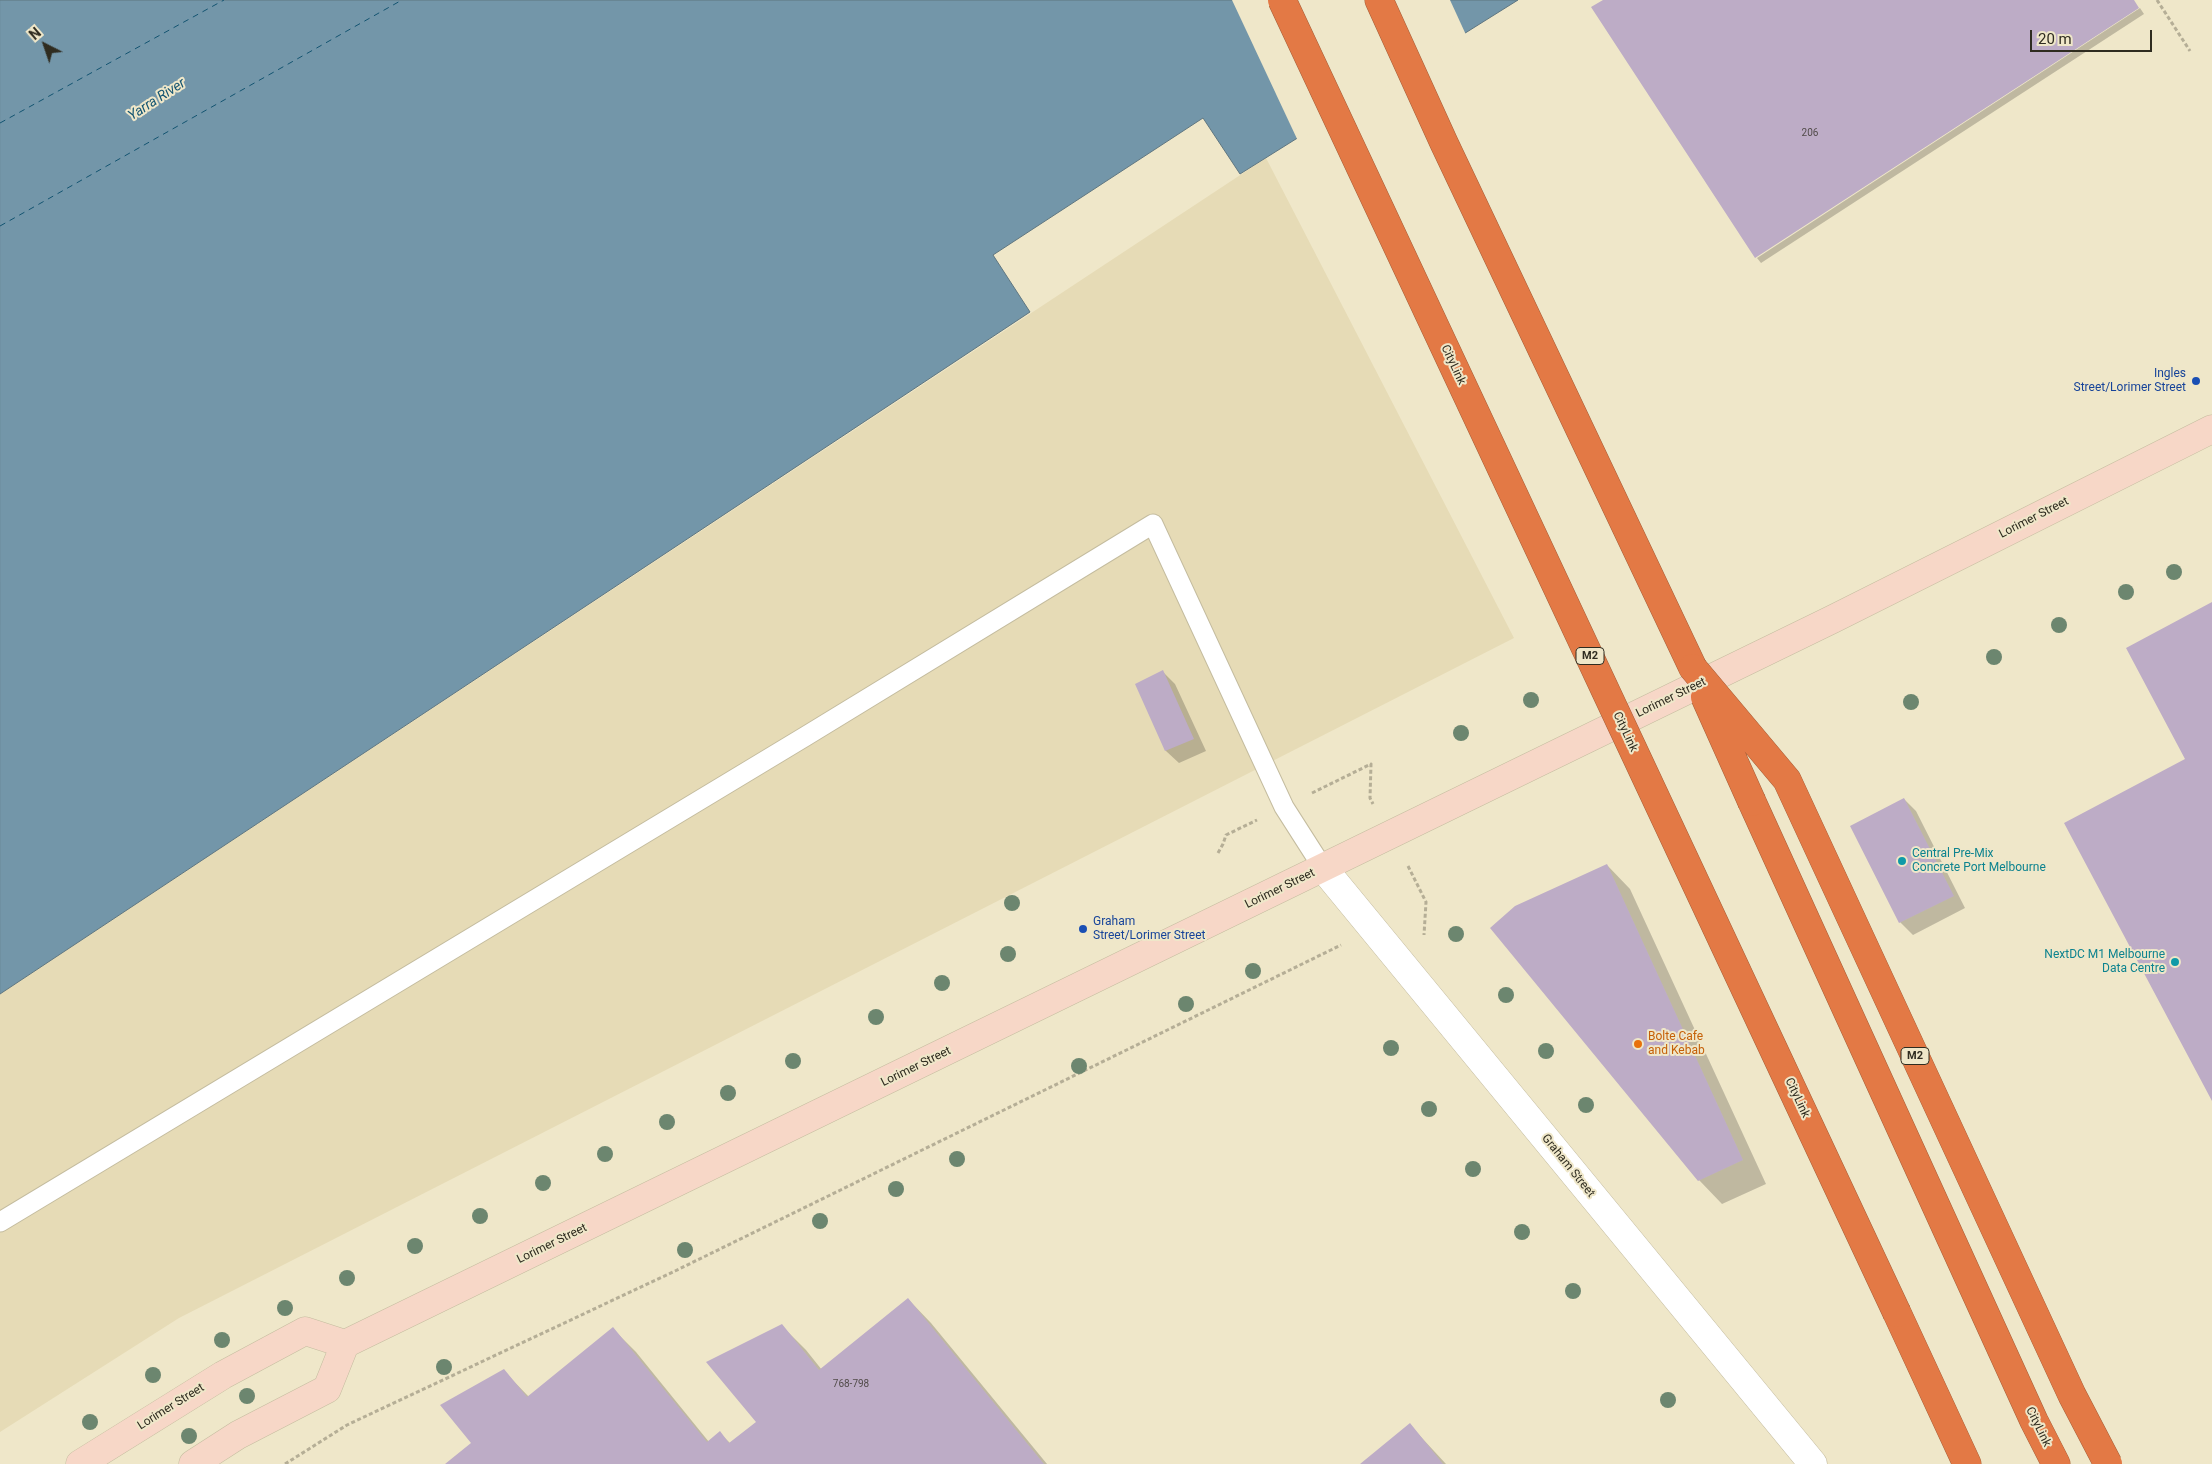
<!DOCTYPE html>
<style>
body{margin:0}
#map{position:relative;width:2212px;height:1464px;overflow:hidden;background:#efe7c9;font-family:Roboto,sans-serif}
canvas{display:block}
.north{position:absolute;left:20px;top:20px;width:50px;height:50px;-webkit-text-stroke:4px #efe7c9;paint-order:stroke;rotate:319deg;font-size:14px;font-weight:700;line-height:20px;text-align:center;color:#2f2c20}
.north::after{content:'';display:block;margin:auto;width:18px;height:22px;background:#2f2c20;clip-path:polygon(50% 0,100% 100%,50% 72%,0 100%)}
.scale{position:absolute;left:2030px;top:30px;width:122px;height:22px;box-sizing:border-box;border:2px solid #2f2c20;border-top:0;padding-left:6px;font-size:15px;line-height:18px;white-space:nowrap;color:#2f2c20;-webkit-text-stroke:4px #efe7c9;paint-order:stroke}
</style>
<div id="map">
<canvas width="2212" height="1464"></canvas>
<div class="north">N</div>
<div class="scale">20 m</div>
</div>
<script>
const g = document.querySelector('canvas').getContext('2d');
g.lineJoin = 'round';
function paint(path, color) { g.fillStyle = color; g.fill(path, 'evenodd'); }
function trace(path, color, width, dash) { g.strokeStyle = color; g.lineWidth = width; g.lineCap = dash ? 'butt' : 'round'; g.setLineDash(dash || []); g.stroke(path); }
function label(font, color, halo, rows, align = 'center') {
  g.font = font + ' Roboto,sans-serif'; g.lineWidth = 4; g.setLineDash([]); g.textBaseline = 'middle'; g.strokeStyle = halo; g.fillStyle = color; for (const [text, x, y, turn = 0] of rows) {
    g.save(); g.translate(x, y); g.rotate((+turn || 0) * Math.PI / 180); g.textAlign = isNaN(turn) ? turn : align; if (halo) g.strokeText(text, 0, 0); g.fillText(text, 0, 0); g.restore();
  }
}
paint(new Path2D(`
 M1266 158 1514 638 179 1318 0 1432V994Z`), '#e6dbb6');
const water = new Path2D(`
 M0 0H1518L1240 174 1203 118 993 255 1030 312 0 994Z`);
paint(water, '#7396a9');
trace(water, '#5f7680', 1);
paint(new Path2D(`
 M1232 0H1450L1467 37 1298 141Z`), '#efe7c9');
paint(new Path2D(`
 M2140 8 2144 14 1761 263 1757 258Z
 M1163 672 1175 684 1206 751 1179 763 1166 751 1137 684Z
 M1904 799 1916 811 1965 908 1913 935 1900 922 1852 826Z
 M1607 865 1630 889 1766 1184 1722 1204 1699 1180Z
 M908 1299 931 1323 1047 1464H448L473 1444 504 1371 529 1397 613 1329 636 1352 709 1442 720 1433 731 1444 757 1423 782 1326 806 1350 822 1370Z
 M1410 1425 1446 1464H1362Z`), '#0003');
trace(new Path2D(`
 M0 123 224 0
 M0 226 402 0`), '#135471', 1, [6, 5]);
paint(new Path2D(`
 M1603 0H2134L2139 8 1755 258 1591 7Z
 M2212 602V1101L2064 823 2185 759 2126 648Z
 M1163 670 1194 739 1165 751 1135 684Z
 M1904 798 1954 896 1899 923 1850 826Z
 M1607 864 1743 1160 1698 1181 1490 928 1515 906Z
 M908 1298 1044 1464H445L471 1443 440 1405 504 1369 527 1397 613 1327 707 1442 720 1431 729 1443 756 1422 706 1362 782 1324 819 1370Z
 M1410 1423 1443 1464H1360Z`), '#bdacc6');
const service = new Path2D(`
 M0 1222 806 736 1153 524 1284 807 1323 868`);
const minor = new Path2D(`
 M1323 868 1813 1464`);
const secondary = new Path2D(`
 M80 1464 223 1375 305 1331 345 1344
 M193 1464 238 1435 327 1389 345 1344 1833 619 2212 429`);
const motorway = new Path2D(`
 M1379 0 1444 143 1693 668
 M1752 802 2034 1421 2056 1464
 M1897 1313 1967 1464`);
trace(service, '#c4bc9f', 21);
trace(minor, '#c4bc9f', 29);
trace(secondary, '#c4bc9f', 29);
trace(motorway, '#a45e38', 29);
trace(new Path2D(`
 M2157 0 2190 51
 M1312 793 1371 764 1370 798 1373 804
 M1218 853 1223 844 1226 835 1257 820
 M1408 866 1426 902 1424 935
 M285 1464 347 1425 675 1271 1341 945`), '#b5ae96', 3, [4, 2.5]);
trace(service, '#fff', 19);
trace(minor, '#fff', 28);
trace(secondary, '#f7d7c7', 28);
trace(motorway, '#e37945', 28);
const motorwayBridge = new Path2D(`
 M1282 0 1897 1313
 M1693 668 1787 780 2072 1395 2108 1464
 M1705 697 1752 802`);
trace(motorwayBridge, '#a45e38', 29, []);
trace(motorwayBridge, '#e37945', 28);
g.fillStyle = '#6c866f';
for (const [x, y] of [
 [2174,572],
 [2126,592],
 [2059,625],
 [1994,657],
 [1531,700],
 [1911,702],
 [1461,733],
 [1012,903],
 [1456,934],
 [1008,954],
 [1253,971],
 [942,983],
 [1506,995],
 [1186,1004],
 [876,1017],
 [1391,1048],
 [1546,1051],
 [793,1061],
 [1079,1066],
 [728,1093],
 [1586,1105],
 [1429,1109],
 [667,1122],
 [605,1154],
 [957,1159],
 [1473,1169],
 [543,1183],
 [896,1189],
 [480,1216],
 [820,1221],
 [1522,1232],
 [415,1246],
 [685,1250],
 [347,1278],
 [1573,1291],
 [285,1308],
 [222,1340],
 [444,1367],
 [153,1375],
 [247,1396],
 [1668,1400],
 [90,1422],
 [189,1436]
]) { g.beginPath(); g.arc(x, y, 8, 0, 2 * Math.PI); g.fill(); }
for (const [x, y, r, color] of [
 [2196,381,5,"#1a4fb4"],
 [1902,861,5,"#0f9aa8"],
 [1083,929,5,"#1a4fb4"],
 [2175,962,5,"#0f9aa8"],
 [1638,1044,5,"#e8710a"]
]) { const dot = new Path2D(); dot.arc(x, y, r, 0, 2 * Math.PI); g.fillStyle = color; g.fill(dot); trace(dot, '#efe7c9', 2); }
label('10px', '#524c4a', null, [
 ["206",1810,133],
 ["768-798",851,1384]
]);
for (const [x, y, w] of [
 [1590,656,28],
 [1915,1056,28]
]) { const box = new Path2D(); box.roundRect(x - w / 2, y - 8.5, w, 17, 4); g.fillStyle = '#efe7c9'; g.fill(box); trace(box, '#2f2c20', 1); }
label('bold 11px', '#2f2c20', null, [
 ["M2",1590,656],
 ["M2",1915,1056]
]);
label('12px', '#2f2c20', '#efe7c9', [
 ["CityLink",1453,365,65],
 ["Lorimer Street",2034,518,-27],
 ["Lorimer Street",1671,698,-26],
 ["CityLink",1625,732,65],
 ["Lorimer Street",1280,889,-26],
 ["Lorimer Street",916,1067,-26],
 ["CityLink",1797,1098,65],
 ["Graham Street",1568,1166,51],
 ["Lorimer Street",552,1244,-26],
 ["Lorimer Street",171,1407,-32],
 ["CityLink",2038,1427,64]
]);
label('12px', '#164399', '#efe7c9', [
 ["Ingles",2186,374],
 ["Street/Lorimer Street",2186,388],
 ["Graham",1093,922,"left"],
 ["Street/Lorimer Street",1093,936,"left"]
], 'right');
label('12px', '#0d838f', '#efe7c9', [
 ["Central Pre-Mix",1912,854],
 ["Concrete Port Melbourne",1912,868],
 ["NextDC M1 Melbourne",2165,955,"right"],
 ["Data Centre",2165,969,"right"]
], 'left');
label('12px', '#c56008', '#efe7c9', [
 ["Bolte Cafe",1648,1037],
 ["and Kebab",1648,1051]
], 'left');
label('italic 14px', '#135471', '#efe7c9', [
 ["Yarra River",157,100,-33]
]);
</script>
